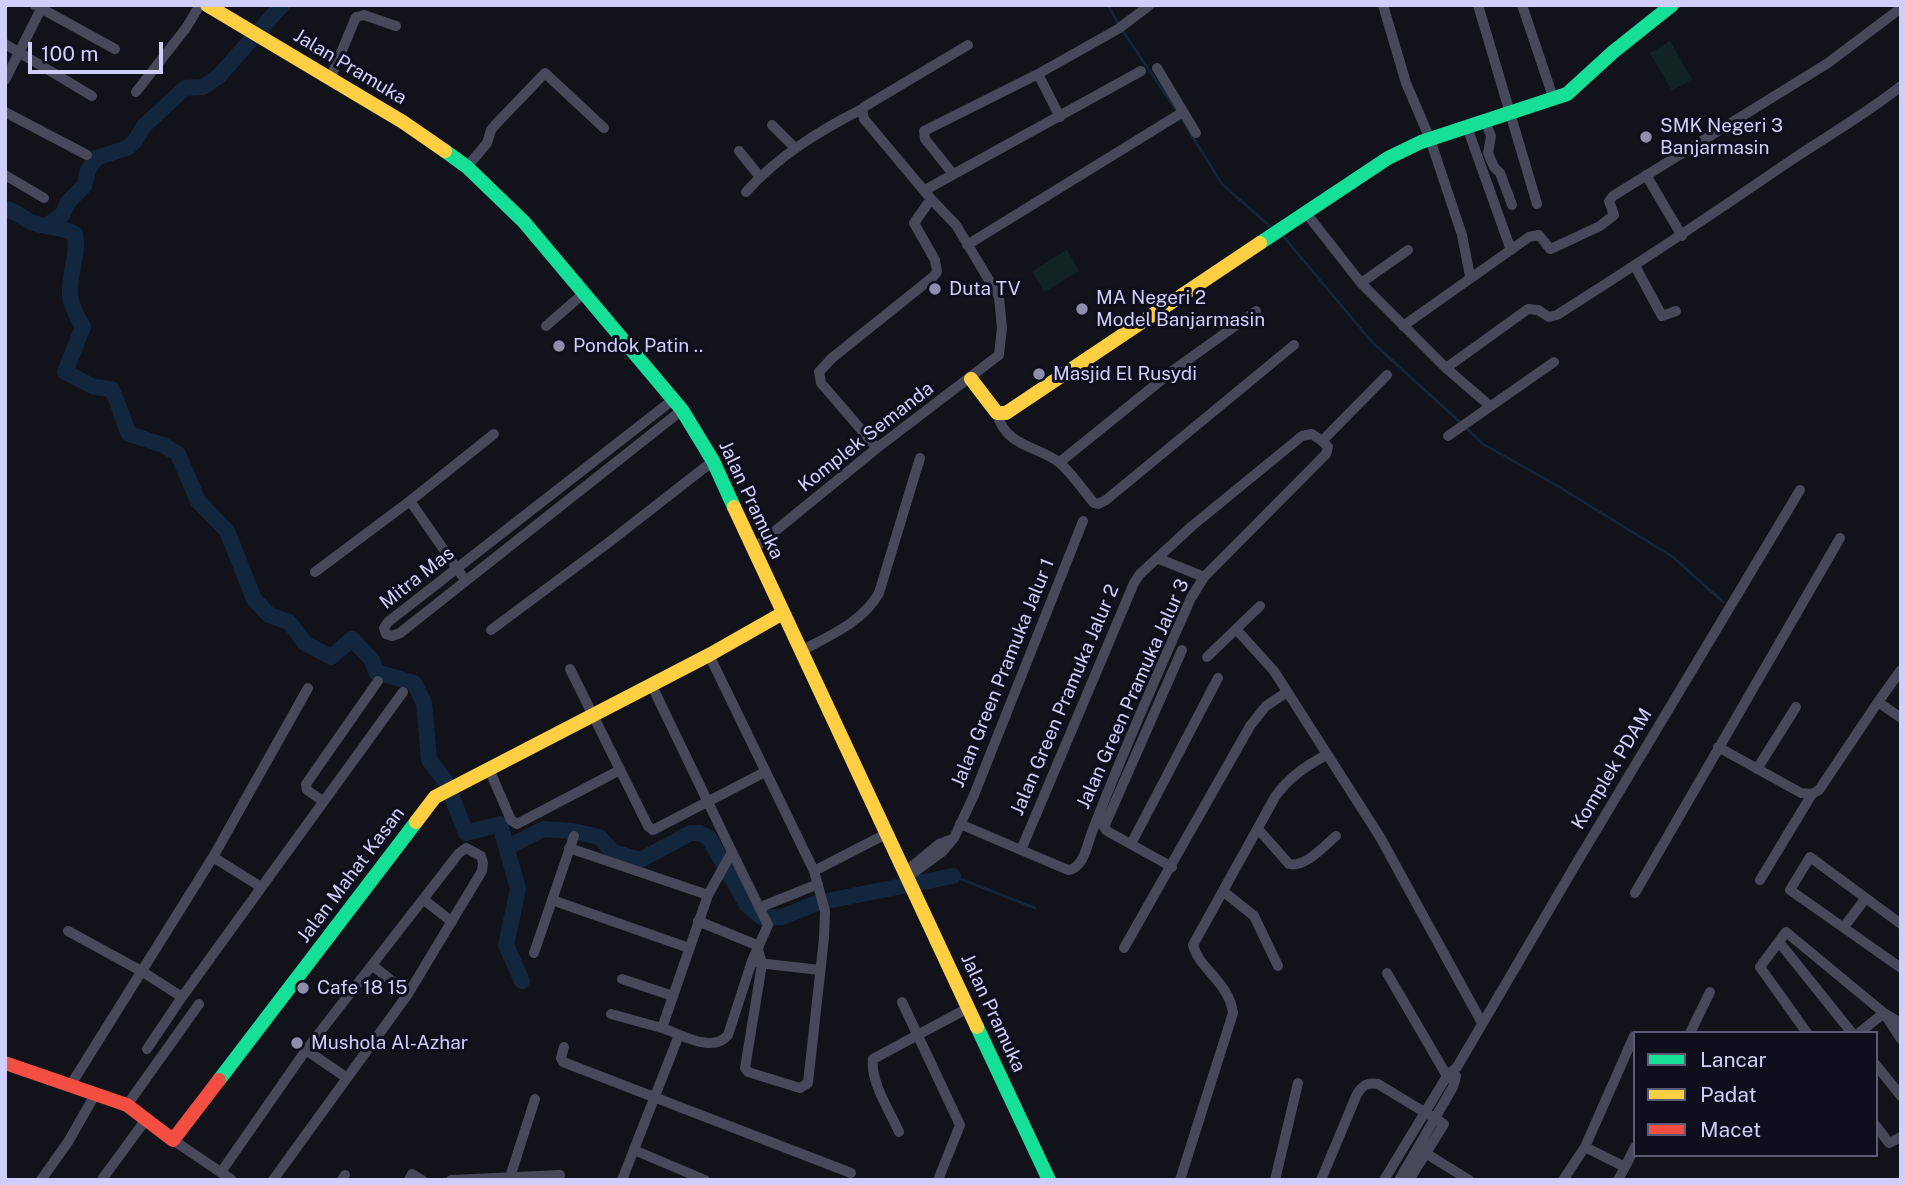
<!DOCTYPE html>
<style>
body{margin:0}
#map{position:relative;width:1906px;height:1185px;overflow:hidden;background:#12121a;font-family:"Public Sans",sans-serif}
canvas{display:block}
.frame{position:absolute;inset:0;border:7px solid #d0cffb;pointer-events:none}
.legend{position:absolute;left:1633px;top:1031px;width:245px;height:126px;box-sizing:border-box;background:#0f0e1d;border:2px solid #5c5b76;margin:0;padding:9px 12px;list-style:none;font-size:21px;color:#d0cffb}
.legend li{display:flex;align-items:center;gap:14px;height:35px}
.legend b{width:35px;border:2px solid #5c5b76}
.scale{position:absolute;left:28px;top:42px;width:135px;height:32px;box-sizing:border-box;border:4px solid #d0cffb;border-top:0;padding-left:9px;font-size:21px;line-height:24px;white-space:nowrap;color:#d0cffb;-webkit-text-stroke:5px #0f0e1d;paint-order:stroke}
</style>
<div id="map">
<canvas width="1906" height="1185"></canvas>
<div class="frame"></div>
<ul class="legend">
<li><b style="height:9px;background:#16e098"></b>Lancar</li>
<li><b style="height:9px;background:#ffcf43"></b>Padat</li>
<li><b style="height:9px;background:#f24e42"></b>Macet</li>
</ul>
<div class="scale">100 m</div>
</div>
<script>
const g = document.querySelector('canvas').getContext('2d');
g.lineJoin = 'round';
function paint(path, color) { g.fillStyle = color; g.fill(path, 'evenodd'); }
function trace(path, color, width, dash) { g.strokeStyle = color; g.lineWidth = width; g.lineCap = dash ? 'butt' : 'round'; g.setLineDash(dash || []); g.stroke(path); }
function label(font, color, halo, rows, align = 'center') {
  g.font = font + ' "Public Sans",sans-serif'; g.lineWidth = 6; g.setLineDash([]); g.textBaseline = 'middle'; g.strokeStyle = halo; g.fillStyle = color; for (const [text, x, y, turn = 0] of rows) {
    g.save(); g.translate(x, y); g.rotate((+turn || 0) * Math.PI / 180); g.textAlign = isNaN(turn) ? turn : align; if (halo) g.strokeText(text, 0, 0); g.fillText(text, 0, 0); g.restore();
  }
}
paint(new Path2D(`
 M1670 41 1692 79 1672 91 1650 53Z
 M1067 250 1079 271 1044 292 1032 271Z`), '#112423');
trace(new Path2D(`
 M1108 5 1119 25
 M1123 31 1178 113
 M1181 118 1222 184 1272 228
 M1283 236 1372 342 1461 423
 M1466 428 1483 444 1556 485 1673 557 1723 602
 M953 876 1035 908`), '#12273e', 2.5);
trace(new Path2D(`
 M5 209C15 210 22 218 31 222 45 228 62 226 75 234 79 256 68 275 70 296 71 306 78 318 83 327L65 372 94 387 111 389C120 404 122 419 129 434L163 445 178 454 198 501 227 531 254 599 269 615 289 622 305 643 331 657 352 639 372 660 376 672 414 683 424 703 429 760 446 782 466 833 500 824 518 889 506 945 522 981
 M46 226 63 214 68 202 84 186 88 170 96 158 127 148 135 141 144 126 185 88 203 87 219 76 282 5
 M508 847 543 829 573 831 599 837 613 852 640 860 691 833H700L709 838 747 905 763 918 782 917 817 903 953 876`), '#12273e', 16);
trace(new Path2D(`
 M35 5 115 49
 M1383 5 1406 83 1430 139 1462 235 1470 276
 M1478 5 1537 204
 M1522 5 1554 100
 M5 44 92 96
 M1157 68 1196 133
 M1038 74 1060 117
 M330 79 356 17 364 15 396 26
 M5 80 41 9
 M136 92 186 28 200 5
 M5 112 87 155
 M1485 121 1491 136 1488 153 1494 167 1500 173 1512 205
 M772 125 795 148
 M1467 127 1511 250
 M739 151 760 177
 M467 167 487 143 491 130 496 124 545 73 604 128
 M953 174 925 139 924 131 1038 74 1118 29 1150 5
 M5 175 44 198
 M1646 175 1682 236
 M925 190 1141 71
 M746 192C778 156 819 131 862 109
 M1306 213 1361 283 1446 368 1490 406
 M967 245 1183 112
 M1635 266 1662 316 1676 311
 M1361 283 1408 250
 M546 326 584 293
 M1403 326 1529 237 1539 235 1550 249 1553 248 1600 226 1614 215 1609 201 1613 196 1828 63 1901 8
 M1446 368 1528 309 1538 310 1549 317 1557 315C1636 265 1713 214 1790 161 1827 136 1866 114 1901 86
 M674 399 388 622 384 628 386 634 392 636 400 633 682 410
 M997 413C1005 448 1041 446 1061 464 1073 475 1083 490 1094 503L1098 504 1106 500 1294 345
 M1448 436 1554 362
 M877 448 821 383 819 372 832 358 933 277 937 272 935 260 914 223 931 199
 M1060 462 1175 369 1256 311
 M410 501 465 580
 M753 549 877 448 999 355 1002 328 999 297 956 225 931 199 864 119 862 109 864 107 968 45
 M1157 558 1204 577
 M315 572 410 501 494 434
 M1236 629 1274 671 1380 837 1482 1023
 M491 630 608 543 713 461
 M801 651C829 636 863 622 879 593L920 458
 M709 655 814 871 825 911 824 938 808 1083 800 1088 748 1072 745 1068 762 964 758 949
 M1207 657 1260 606
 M570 669 648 826 653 830 765 772
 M1901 670 1878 702 1901 718
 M651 684 732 852
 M1718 747 1801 793 1812 794 1819 790 1878 702
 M489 769 511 820 517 824 620 770
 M1757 769 1796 707
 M323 801 307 790 306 784 378 681
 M960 824 1021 850 1134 583 1140 574 1192 526 1302 436 1312 434 1322 441 1387 375
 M1258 829 1289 864C1305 868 1324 846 1336 836
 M1131 844 1218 678
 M569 848 708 895
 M1021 850 1068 870C1084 868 1087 845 1092 832 1122 753 1157 675 1191 598L1204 577 1326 454 1328 447 1322 441
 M732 852 768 925 752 961 728 1035C712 1054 681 1034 662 1028L708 895Z
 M213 857 261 887
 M911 867 939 844 950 840
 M1172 867 1107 831 1104 827 1182 650
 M814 871 888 833
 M909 876 942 852 954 838 974 795 1083 521
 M1760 880 1812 794
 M1223 891 1254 916 1278 966
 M1635 893 1840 538
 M423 899 452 922
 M552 900 689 948
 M761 907 818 884
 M698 921 759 946
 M1901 924 1810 857 1790 890 1901 968
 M1844 927 1865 899
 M68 931 143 972 182 997
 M1779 942 1852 1033
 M1124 948 1250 726 1266 706 1287 692
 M534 953 574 836
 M758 963 820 970
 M372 965 408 994
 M1387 973 1447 1076 1455 1081
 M622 979 673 996
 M902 1002 960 1125 938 1180
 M611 1014 662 1028
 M1690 1033 1710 992
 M1807 1033 1760 967 1786 932 1884 1013 1901 1039
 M1859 1033 1884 1013 1901 1023
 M564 1047 561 1058 563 1062 851 1173
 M147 1049 182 997 403 692
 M306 1050 347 1078
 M1876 1065 1901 1096
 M70 1086 213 857 308 688
 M127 1105 199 1004
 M1876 1126 1889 1143 1901 1137
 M899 1132C890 1111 870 1082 873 1059L968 1008
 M173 1140 232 1180
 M1585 1147 1625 1167 1635 1147
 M634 1150 705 1180
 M1427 1154 1469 1180
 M221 1172 306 1050 459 853 466 848 481 856 483 863 482 871 408 994 273 1180
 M510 1177 535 1099
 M103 1178 147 1118
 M41 1180 68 1142 96 1093
 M342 1180 345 1175
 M409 1180 412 1174 422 1180
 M451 1180 560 1175
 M622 1180 679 1035
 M1180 1180 1233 1013C1229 982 1199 969 1193 945L1275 797C1288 778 1306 766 1326 755
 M1275 1180 1298 1083
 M1321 1180 1357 1094C1363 1085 1367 1082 1378 1084L1444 1124 1409 1180
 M1384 1180 1447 1076 1457 1067 1573 869 1800 490
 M1399 1180 1453 1087 1456 1076
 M1563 1180 1585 1147 1634 1036
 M1618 1180 1625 1167`), '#47485a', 10);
trace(new Path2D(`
 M445 151 467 167 524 222 682 410 713 461 734 507
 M1260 243 1388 158 1421 142 1567 94 1613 52 1672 5
 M977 1027 1049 1180
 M219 1080 416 822`), '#16e098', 14);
trace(new Path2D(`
 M207 5 403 122 445 151
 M971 379 997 413H1006L1260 243
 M734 507 977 1027
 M416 822 435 797 709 655 783 613`), '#ffcf43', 14);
trace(new Path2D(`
 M5 1063 127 1105 173 1140 219 1080`), '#f24e42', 14);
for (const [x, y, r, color] of [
 [1646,137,7,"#8e8dac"],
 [935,289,7,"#8e8dac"],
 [1082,309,7,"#8e8dac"],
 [559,346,7,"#8e8dac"],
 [1039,374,7,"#8e8dac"],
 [303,988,7,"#8e8dac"],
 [297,1043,7,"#8e8dac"]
]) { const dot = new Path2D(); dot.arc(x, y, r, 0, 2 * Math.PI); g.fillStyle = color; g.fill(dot); trace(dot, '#0f0e1d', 2.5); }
label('19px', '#d0cffb', '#0f0e1d', [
 ["Jalan Pramuka",350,67,31],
 ["Komplek Semanda",866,437,-38],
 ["Jalan Pramuka",751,500,65],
 ["Mitra Mas",417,578,-38],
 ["Jalan Green Pramuka Jalur 1",1003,673,-68],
 ["Jalan Green Pramuka Jalur 3",1133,694,-66],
 ["Jalan Green Pramuka Jalur 2",1065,700,-67],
 ["Komplek PDAM",1612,769,-59],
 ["Jalan Mahat Kasan",351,875,-53],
 ["Jalan Pramuka",993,1013,65]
]);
label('19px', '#d0cffb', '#0f0e1d', [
 ["SMK Negeri 3",1660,126],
 ["Banjarmasin",1660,148],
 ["Duta TV",949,289],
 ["MA Negeri 2",1096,298],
 ["Model Banjarmasin",1096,320],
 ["Pondok Patin ..",573,346],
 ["Masjid El Rusydi",1053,374],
 ["Cafe 18 15",317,988],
 ["Mushola Al-Azhar",311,1043]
], 'left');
</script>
